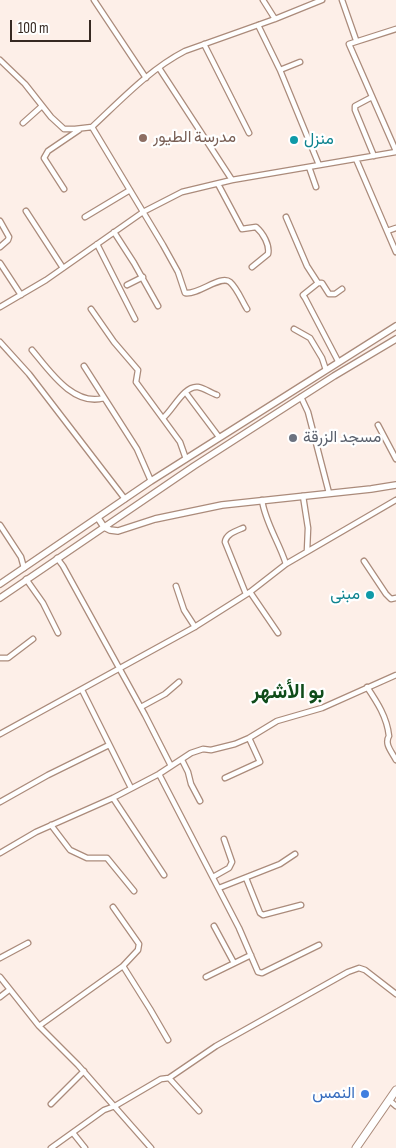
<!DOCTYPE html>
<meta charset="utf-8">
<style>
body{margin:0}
#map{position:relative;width:396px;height:1148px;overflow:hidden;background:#fdefe8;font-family:"Sofia Sans Condensed",sans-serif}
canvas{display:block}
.scale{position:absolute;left:10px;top:20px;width:81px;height:22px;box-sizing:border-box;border:2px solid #362922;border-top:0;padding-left:6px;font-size:15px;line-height:18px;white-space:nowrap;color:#362922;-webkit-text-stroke:4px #fff;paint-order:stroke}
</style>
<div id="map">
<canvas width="396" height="1148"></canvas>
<div class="scale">100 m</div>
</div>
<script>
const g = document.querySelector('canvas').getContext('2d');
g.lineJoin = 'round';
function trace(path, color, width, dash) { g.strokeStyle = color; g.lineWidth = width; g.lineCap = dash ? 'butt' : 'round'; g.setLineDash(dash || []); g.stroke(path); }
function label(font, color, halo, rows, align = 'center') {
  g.font = font + ' "Sofia Sans Condensed",Vazirmatn,sans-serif'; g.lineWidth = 4.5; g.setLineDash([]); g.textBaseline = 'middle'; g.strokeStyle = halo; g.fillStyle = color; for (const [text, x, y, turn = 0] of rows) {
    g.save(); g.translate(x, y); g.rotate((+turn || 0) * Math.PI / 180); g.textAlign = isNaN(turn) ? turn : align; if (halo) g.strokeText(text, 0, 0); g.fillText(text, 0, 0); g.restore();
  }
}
const street = new Path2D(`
 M94 0 146 78
 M263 0 275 19
 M342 0 356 40
 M258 25 280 70 300 62
 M396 29 349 44 396 151
 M204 44 249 133
 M0 60 25 84 51 117 64 129H75L92 127
 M159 68 232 180
 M280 70 319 165
 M372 97 355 106V110L374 156
 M23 123 42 106
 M356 159 396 252
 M309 167 316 187
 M218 184 242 229 256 227C263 233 270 245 268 254L252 267
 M64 189 44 158 48 151 79 130
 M26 211 63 268
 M85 217 130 190
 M286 217 307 266 318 283 303 295 305 298 338 361
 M0 221 9 237 8 240 0 247
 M387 231 396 228
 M114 232 134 263 158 306
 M97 244 135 319
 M0 263 21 295
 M318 283H322L329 294H335L342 289
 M127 285 143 277
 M0 307 46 280 143 212 182 192 232 180 396 152
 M91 309 114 342 138 370 136 382 180 442 186 459
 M247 309C242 301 237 288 230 282 221 274 199 295 185 293L178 272 163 245 92 127C121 100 150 69 185 51L275 19 322 0
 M294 329 310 338 322 358 326 370
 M0 342 29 374 125 499
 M32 350C49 370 73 407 104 398
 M84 366 137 449 151 481
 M186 393 219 437
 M301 397 308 412 329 493
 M163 418C173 410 184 385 198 387 204 388 211 393 217 395
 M378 425 396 459
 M303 496 308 528 307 551
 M262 500C265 522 279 542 286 564
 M0 525 21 557 24 568
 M243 528C236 531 226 534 225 542L246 594
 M57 558 63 566 145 715 171 766
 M364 561 386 594 391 599 396 598
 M26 579 43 603 58 633
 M176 586 184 610 195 627
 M250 592 278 633
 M0 658H8L33 639
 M367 687C377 702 387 717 389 736 384 744 392 752 396 760
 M82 690 131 788
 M141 707 165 694 179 682
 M0 734 193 628 250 592 286 564 396 500
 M182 760 188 772 191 784 200 801
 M159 774 239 928 258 972 262 973 319 945
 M225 778 260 762 249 738
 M113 798 164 875
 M0 802 48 775 109 745
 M51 825 70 850 87 858H107L134 891
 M0 853 36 832 113 798 159 774 191 753 203 749 211 750 235 744 249 738 277 721 322 708 396 675
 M213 877 229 868 232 862 224 839
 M246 878 260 913 263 915 301 905
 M219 888 280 864 295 854
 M113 907 139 944 138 950 123 966
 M214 926 234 963
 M0 958 28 943
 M0 977 39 1026 78 1065 151 1148
 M206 977 251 955
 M0 997 9 990
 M39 1026 123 966 150 1009 168 1040
 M169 1078 199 1111
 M389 1100 396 1106
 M51 1104 84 1071
 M73 1133 85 1148
 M51 1148 104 1110 115 1106 161 1079 169 1078 216 1046 348 972 359 968 365 970 396 994`);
const secondary = new Path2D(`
 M98 518 104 527 110 530 118 531 155 519 222 505 371 489 396 485
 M0 584 151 481 396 326
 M0 598 194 466 334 376 396 339`);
const primary = new Path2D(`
 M356 1148 396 1090`);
trace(street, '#ab8b7b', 7);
trace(secondary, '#ab8b7b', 8);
trace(primary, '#ab8b7b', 9);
trace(street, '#fff', 4.5);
trace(secondary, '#fff', 5.5);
trace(primary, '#fff', 7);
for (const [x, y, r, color] of [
 [143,138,5,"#8d6e63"],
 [294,140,5,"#0f9aa8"],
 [293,438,5,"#6b7280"],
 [370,595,5,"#0f9aa8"],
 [365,1094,5,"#3f7fe0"]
]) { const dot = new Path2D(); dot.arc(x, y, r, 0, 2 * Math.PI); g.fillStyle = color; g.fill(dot); trace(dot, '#fff', 2); }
label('16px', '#785e54', '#fff', [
 ["مدرسة الطيور",153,138]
], 'left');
label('16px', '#0d838f', '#fff', [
 ["منزل",304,140],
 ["مبنى",360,595,"right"]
], 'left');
label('16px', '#5b616d', '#fff', [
 ["مسجد الزرقة",303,438]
], 'left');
label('16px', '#366cbe', '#fff', [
 ["النمس",355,1094]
], 'right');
label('bold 21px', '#0f4c1a', '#fff', [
 ["بو الأشهر",288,693]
]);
</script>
